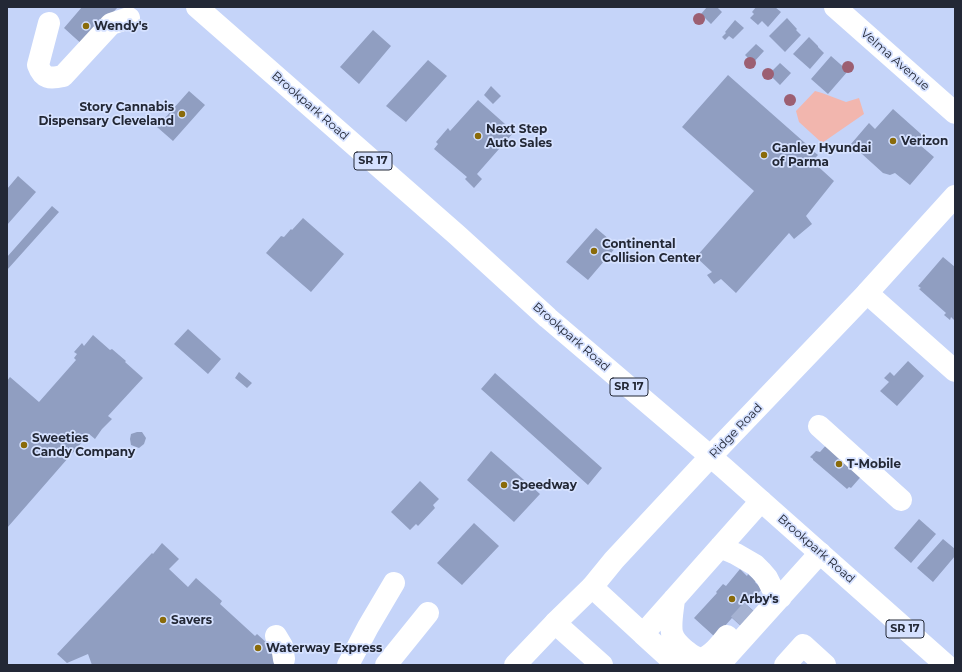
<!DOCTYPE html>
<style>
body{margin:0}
#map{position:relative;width:962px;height:672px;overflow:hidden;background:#c5d4f9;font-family:Montserrat,sans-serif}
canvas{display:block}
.frame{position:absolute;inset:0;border:8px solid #232836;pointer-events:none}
</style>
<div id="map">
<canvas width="962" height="672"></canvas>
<div class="frame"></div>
</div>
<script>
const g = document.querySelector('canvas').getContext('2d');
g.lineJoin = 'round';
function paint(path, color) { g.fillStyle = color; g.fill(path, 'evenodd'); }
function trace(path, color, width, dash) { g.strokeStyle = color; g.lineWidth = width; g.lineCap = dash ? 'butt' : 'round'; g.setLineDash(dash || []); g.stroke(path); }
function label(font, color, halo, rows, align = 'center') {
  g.font = font + ' Montserrat,sans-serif'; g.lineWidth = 3.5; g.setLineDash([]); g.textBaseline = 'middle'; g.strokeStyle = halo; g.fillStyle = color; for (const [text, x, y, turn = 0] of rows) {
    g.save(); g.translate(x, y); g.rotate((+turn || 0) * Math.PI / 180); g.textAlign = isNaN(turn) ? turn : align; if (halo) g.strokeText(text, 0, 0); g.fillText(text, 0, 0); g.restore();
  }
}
paint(new Path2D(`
 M815 91 822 93 846 102 859 98 864 114 822 143 799 122 796 111Z`), '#f2b6ae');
paint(new Path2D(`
 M82 7H118L105 21 85 47 64 28Z
 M707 7H717L722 12 711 24 701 14Z
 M756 7H775L781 12 768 27 762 21 758 25 750 18 754 14 752 12Z
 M787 18 797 29 796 30 801 35 785 52 769 36Z
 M735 20 744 28 733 39 729 36 725 40 722 37 726 33 725 32Z
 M373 30 391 46 359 84 340 67Z
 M809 37 818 46V47L824 53 810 69 793 54Z
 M756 44 764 51 753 63 745 55Z
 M831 56 848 71 828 94 811 79Z
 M428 60 447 76 406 122 386 106Z
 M780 63 791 73 780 85 769 74Z
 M728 75 813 150V151L818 155 812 161 834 181 806 216 812 224 794 239 789 233 736 293 721 279 714 284 707 275 712 272 696 257 754 191 682 127Z
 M491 86 501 96 493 104 484 95Z
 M189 91 205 105 173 141 157 127Z
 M478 100 514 132 477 174 482 179 474 188 465 179 467 177 434 149 438 144 436 142 448 128 450 131Z
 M893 109 921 134 922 137V140L920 145 934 157 910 185 895 173 890 175 883 173 851 144 869 123 875 129Z
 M18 176 36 192 7 225V189Z
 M52 206 59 212 7 270V257Z
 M303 218 344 254 311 292 266 253 281 236 284 237 291 229 292 230Z
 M596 228 617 246 588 280 566 262Z
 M943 257 955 267V321L951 317 950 320 944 315 946 313 919 289 921 288 918 286Z
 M188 329 221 359 208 374 174 344Z
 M93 335 110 350 112 349 126 361 125 362 143 378 108 416 112 419 102 429 95 439 89 434 7 528V381L10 377 39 402 76 360 74 358 77 354 74 352 82 343 84 346Z
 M908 361 924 376 897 406 880 391 889 382 884 378 890 372 894 376Z
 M239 372 252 383 247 388 235 378Z
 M495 373 602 468 588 485 481 389Z
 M137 432H142L146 438 144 444 139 448 131 445 130 439 131 434Z
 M828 443 865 472 851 488 849 487 847 489 819 465 813 460V459L810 457 816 451 820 452Z
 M491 451 540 494 514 522 467 480Z
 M420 481 439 499 433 505 435 508 418 526 416 524 410 530 391 512Z
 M919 519 936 534 911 563 894 548Z
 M474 523 499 546 462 585 437 563Z
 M943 539 955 549V556L933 582 917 568Z
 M162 543 179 559 169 569 188 587 196 578 222 601 220 604 255 636 257 634 289 663V665H92L88 654 67 663 57 654 152 553 153 554Z
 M740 569 747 576 748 574 756 581 755 582 762 589 747 605 756 613 743 628 732 618 715 637 694 618 717 593 716 592 723 584 726 586Z`), '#909ec1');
trace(new Path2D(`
 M739 624 752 610`), '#a5b2d2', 22, [22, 11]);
trace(new Path2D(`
 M835 7 955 113
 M49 23 38 65C43 79 50 79 63 76L111 24 129 18
 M867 293 955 371
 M819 426 901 500
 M720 547 736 554 755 565 761 571 767 578 772 588 781 597
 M592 587 643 634
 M674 599C673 610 670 623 672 633 674 641 680 646 685 650 689 653 693 657 699 658 709 660 721 643 727 636
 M555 623 602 665
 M276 636 282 646 284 659
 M348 665 368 627 394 583
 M386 665 428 613
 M677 665 643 634 761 501
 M719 665 820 553
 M785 665 803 645 825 665`), '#fff', 22);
trace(new Path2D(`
 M197 7 457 235 548 318 724 468 946 665
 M515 665 555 623 592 587 614 560 710 457 867 293 955 196`), '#fff', 22);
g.fillStyle = '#9c5f72';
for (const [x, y] of [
 [699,19],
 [750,63],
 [848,67],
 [768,74],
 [790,100]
]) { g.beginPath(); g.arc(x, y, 6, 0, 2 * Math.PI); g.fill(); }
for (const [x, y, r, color] of [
 [86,26,4,"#8a6b0a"],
 [182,114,4,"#8a6b0a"],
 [478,136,4,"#8a6b0a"],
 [893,141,4,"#8a6b0a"],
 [764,155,4,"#8a6b0a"],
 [594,251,4,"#8a6b0a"],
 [24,445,4,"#8a6b0a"],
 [839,464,4,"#8a6b0a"],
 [504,485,4,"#8a6b0a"],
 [732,599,4,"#8a6b0a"],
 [163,620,4,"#8a6b0a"],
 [258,648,4,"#8a6b0a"]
]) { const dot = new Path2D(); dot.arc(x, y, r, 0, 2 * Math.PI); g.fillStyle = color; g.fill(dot); trace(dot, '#d5e1ff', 1.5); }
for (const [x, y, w] of [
 [373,161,38],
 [629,387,38],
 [905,629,38]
]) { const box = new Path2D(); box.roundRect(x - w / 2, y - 9, w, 18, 3); g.fillStyle = '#d5e1ff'; g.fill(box); trace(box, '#232836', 1); }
label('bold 11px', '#232836', null, [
 ["SR 17",373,161],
 ["SR 17",629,387],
 ["SR 17",905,629]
]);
label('bold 12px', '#232836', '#d5e1ff', [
 ["Wendy's",94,26],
 ["Story Cannabis",174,107,"right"],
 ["Dispensary Cleveland",174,121,"right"],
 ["Next Step",486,129],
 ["Auto Sales",486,143],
 ["Verizon",901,141],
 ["Ganley Hyundai",772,148],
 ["of Parma",772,162],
 ["Continental",602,244],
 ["Collision Center",602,258],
 ["Sweeties",32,438],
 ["Candy Company",32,452],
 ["T-Mobile",847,464],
 ["Speedway",512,485],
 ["Arby's",740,599],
 ["Savers",171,620],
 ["Waterway Express",266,648]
], 'left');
label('12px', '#232836', '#d5e1ff', [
 ["Velma Avenue",895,60,41],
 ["Brookpark Road",310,106,41],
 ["Brookpark Road",571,337,41],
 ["Ridge Road",736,431,-46],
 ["Brookpark Road",816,549,41]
]);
</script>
